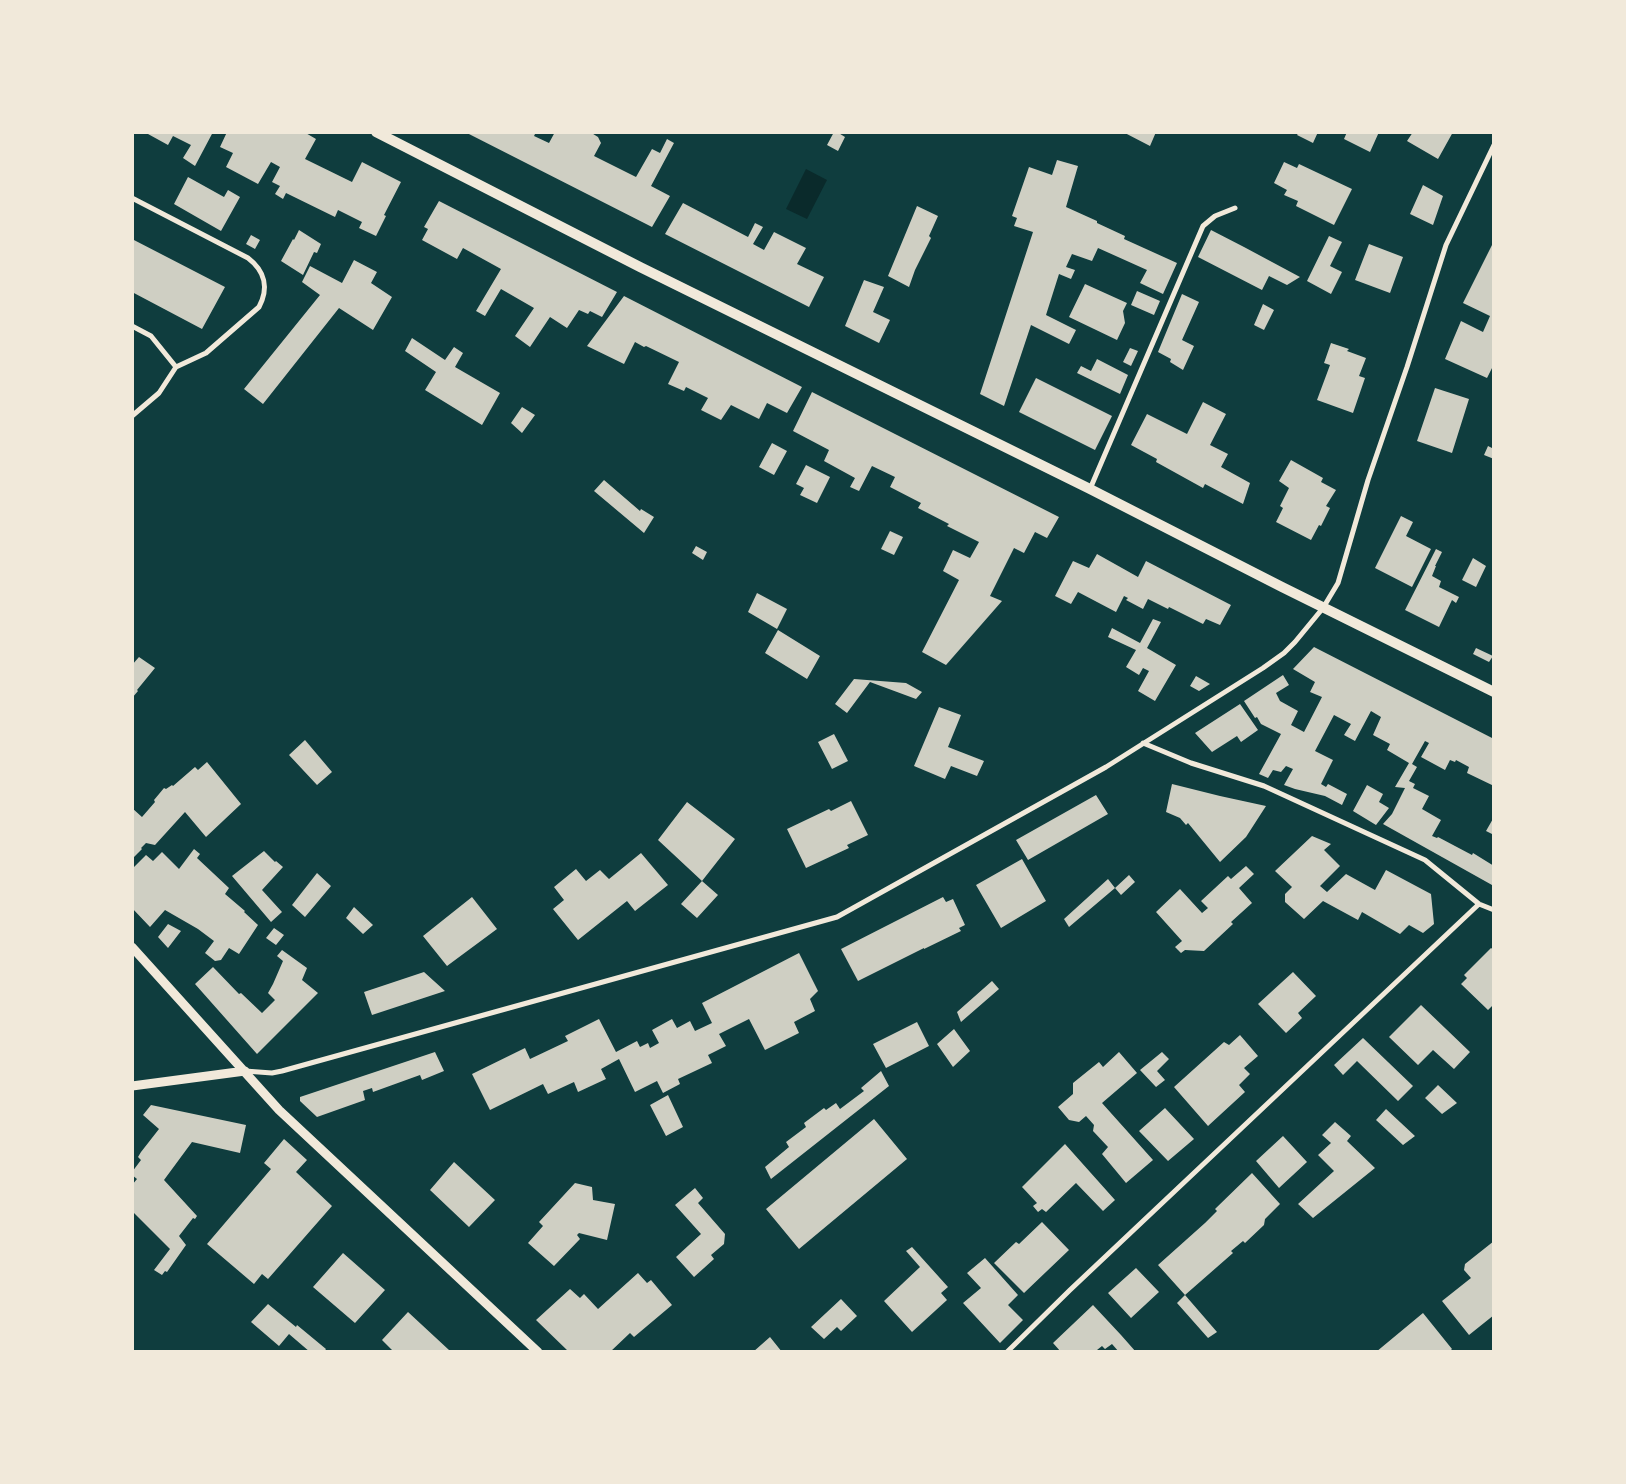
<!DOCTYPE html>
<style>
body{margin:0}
#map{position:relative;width:1626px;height:1484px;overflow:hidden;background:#0f3d3e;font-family:"Source Sans 3",sans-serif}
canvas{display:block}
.frame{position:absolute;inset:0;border:134px solid #f1e9da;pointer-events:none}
</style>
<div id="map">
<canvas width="1626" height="1484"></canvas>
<div class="frame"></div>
</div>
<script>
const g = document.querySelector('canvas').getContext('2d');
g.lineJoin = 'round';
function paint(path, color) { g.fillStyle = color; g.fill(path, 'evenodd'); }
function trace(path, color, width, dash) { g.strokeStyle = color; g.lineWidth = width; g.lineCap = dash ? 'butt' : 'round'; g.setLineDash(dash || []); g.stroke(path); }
paint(new Path2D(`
 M806 169 827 180 807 219 786 209Z`), '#0a2a2b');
paint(new Path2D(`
 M149 132H213L195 166 183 158 191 145 173 136 168 145 148 134Z
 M227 132H304L316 139 305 159 352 182 362 162 401 182 384 215 386 216 376 236 359 228 362 222 338 210 335 217 286 193 283 199 275 194 280 186 272 182 280 167 271 162 258 184 226 167 233 153 220 147Z
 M465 132H536L534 136 549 143 555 132H590L598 137 601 143 594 156 636 177 652 149 660 153 667 139 674 143 651 186 670 196 652 227Z
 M834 132H837L845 137 838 151 827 145Z
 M1123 132H1156L1150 146Z
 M1299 132H1318L1313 143 1297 135Z
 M1347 132H1379L1370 152 1344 139Z
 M1413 132H1453L1438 159 1407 141Z
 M1057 160 1078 166 1066 207 1097 221V223L1125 236 1124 239 1177 263 1163 294 1140 283 1147 270 1098 248 1092 261 1072 254 1066 267 1075 270 1071 279 1059 274 1046 315 1076 330 1069 344 1031 325 1004 406 980 394 1033 232 1014 226 1017 218 1012 216 1029 167 1052 175Z
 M1284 162 1297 168 1299 164 1352 189 1334 225 1296 206 1298 201 1284 195 1287 190 1274 183Z
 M188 177 224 197 228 190 240 197 221 231 174 204Z
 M1423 185 1443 196 1433 225 1410 214Z
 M439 201 617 292 602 317 590 311 588 314 579 310 567 328 550 317 530 347 515 336 534 308 501 289 485 316 476 311 501 269 463 248 457 259 422 240 428 229 424 227Z
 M683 203 748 237 755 223 763 227 753 244 764 250 774 232 806 248 797 264 824 277 809 307 665 234Z
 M917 206 938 216 929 236 931 238 915 270 909 287 888 276Z
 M299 230 321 244 317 253 314 252 303 275 281 261 293 239 294 240Z
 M1211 230 1244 247 1300 277 1287 285 1269 276 1262 290 1198 257Z
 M251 235 260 240 255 249 246 244Z
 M1329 236 1342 242 1330 266 1342 272 1331 294 1307 281Z
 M132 239 225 287 202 329 132 292Z
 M1494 241V364L1487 378 1445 359 1461 321 1483 332 1490 316 1463 303Z
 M1369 244 1403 257 1390 293 1355 280Z
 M354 260 377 272 371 283 392 297 373 330 339 308 263 404 244 389 320 295 302 282 310 266 342 283Z
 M864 280 884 287 873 312 890 320 879 343 845 326Z
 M1085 284 1127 303 1123 311 1125 323 1117 340 1069 317Z
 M1137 291 1160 301 1154 315 1131 305Z
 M1182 294 1199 302 1182 340 1194 346 1183 370 1170 362 1171 359 1158 352Z
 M624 296 802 387 787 413 767 403 759 419 731 405 721 420 701 410 708 398 686 387 684 391 668 384 679 362 646 346 644 347 635 342 624 364 587 346Z
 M1263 304 1274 310 1264 330 1254 325Z
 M412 338 445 360 454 347 463 353 455 367 500 393 482 425 425 390 436 372 405 351Z
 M1331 343 1349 349 1347 351 1366 358 1359 376 1365 378 1353 413 1317 400 1330 365 1324 363Z
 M1130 348 1138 351 1131 366 1123 362Z
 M1097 359 1128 375 1120 394 1077 373 1081 366 1091 371Z
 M1036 378 1112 416 1095 450 1019 412Z
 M1435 388 1469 399 1452 453 1417 441Z
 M812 392 1059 517 1047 538 1035 532 1024 553 1014 548 990 596 1002 601 946 665 922 652 959 580 943 571 953 550 970 558 979 542 947 526 949 524 918 508 921 503 890 487 895 477 872 466 859 491 850 487 855 478 824 461 829 450 793 431Z
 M1203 402 1226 414 1210 445 1228 454 1221 467 1250 483 1243 504 1205 484 1203 488 1156 462 1157 459 1131 445 1147 414 1187 434Z
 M522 407 535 415 522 433 511 423Z
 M772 443 787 451 774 475 759 467Z
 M1488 446 1494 449V459L1484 455Z
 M1291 460 1323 478 1321 482 1336 490 1326 506 1330 508 1321 526 1319 525 1311 540 1276 522 1283 508 1280 506 1289 488 1279 481Z
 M806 465 830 477 817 503 800 495 804 488 796 484Z
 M604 480 640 511 641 509 654 517 644 533 594 491Z
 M1401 516 1413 522 1406 536 1431 549 1412 587 1375 568Z
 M890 531 903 537 894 555 881 549Z
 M696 546 707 552 703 560 692 553Z
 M1436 549 1442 552 1435 566H1436L1432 576 1441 581 1439 587 1459 597 1456 603 1452 600 1439 627 1405 610Z
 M1097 554 1138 577 1146 561 1231 605 1220 625 1206 619 1203 624 1169 607 1168 609 1148 599 1143 609 1126 600 1128 598 1124 596 1116 612 1078 592 1071 604 1055 596 1073 561 1089 568Z
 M1473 558 1486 566 1476 587 1462 580Z
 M757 593 787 609 777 629 748 612Z
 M1153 619 1161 622 1147 648 1176 665 1155 701 1138 691 1149 671 1143 668 1139 675 1126 667 1136 650 1108 637 1112 628 1140 643Z
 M778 630 820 656 807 679 765 653Z
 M1314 647 1494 739V786L1467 773 1469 767 1456 760 1455 762 1450 760 1445 770 1421 757 1429 743 1425 741 1412 764 1417 767 1409 781 1415 784 1413 788 1429 796 1422 809 1441 820 1432 836 1437 838 1438 837 1472 855 1473 853 1494 866V882L1492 885 1383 824 1392 814 1405 788 1395 787 1409 763 1387 750 1390 744 1373 735 1381 717 1371 711 1355 741 1344 735 1351 724 1334 715 1315 751 1333 760 1321 784 1326 787 1328 784 1347 794 1342 805 1325 796 1295 789 1284 785 1293 769 1286 766 1281 772 1273 770 1268 778 1259 774 1281 734 1261 724 1257 717 1255 718 1244 701 1283 675 1289 685 1276 693 1280 701 1298 711 1291 725 1304 732 1322 697 1310 692 1315 682 1293 669Z
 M1476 648 1493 656 1489 662 1473 654Z
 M139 657 155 668 137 690 138 691 132 698V665Z
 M1196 676 1210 684 1199 691 1190 686Z
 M854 679 906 683 922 692 916 699 870 682 847 713 835 704Z
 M1240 704 1258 730 1241 742 1237 736 1212 752 1195 733Z
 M939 707 961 715 948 747 984 761 977 776 951 766 945 779 914 766Z
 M834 734 848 761 832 769 818 742Z
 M305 740 332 772 317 785 289 755Z
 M207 762 241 804 206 837 185 812 155 845 146 843 141 848 142 849 132 859V808L142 817 155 802 154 800 164 788 166 789 172 785 173 786 195 767 198 770Z
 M1172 784 1220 796 1266 806 1246 837 1220 862 1188 823 1186 825 1180 818 1166 812Z
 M1367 785 1383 794 1379 802 1389 808 1376 825 1353 811Z
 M1096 795 1108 814 1028 860 1016 840Z
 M851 801 868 835 847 845 849 848 806 868 787 829 829 809 831 811Z
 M687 802 735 839 702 881 658 840Z
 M1494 817V835L1486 831Z
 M1312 836 1331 844 1324 850 1340 866 1320 886 1327 892 1346 874 1375 890 1386 870 1431 894 1434 924 1423 933 1409 925 1400 934 1362 912 1358 920 1323 901 1304 919 1285 902V894L1292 887 1275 871Z
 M194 849 200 854 197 858 229 888 225 894 245 911 244 912 258 925 239 954 229 948 221 960 215 961 205 953 214 941 198 929 165 910 150 927 132 908V865L134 867 146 855 153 861 162 852 179 869Z
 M264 851 275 862 276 861 283 867 262 890 282 912 271 922 232 876Z
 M641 853 668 885 635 911 627 901 578 940 553 909 564 900 554 887 576 869 586 881 600 870 609 879Z
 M1022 859 1046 901 1001 928 976 885Z
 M1246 866 1254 874 1239 888 1252 903 1231 922 1233 924 1204 951 1185 950 1181 953 1175 947 1182 941 1156 912 1180 889 1202 913 1208 908 1201 901 1228 876 1231 879Z
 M317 873 331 886 305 917 292 905Z
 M1129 875 1135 882 1121 895 1115 888Z
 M1108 879 1115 888 1069 927 1064 919Z
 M702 881 718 895 697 918 681 904Z
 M472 897 497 929 447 966 423 936Z
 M943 897 946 902 953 899 965 925 959 928 961 931 924 949V948L858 981 841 949Z
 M354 907 373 925 363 934 346 918Z
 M168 924 181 931 168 948 158 937Z
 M274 928 284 935 276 945 266 938Z
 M1491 948 1494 950V1004L1488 1010 1461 984 1467 978 1464 975Z
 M282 950 307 968 302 980 318 993 257 1054 195 984 213 967 239 994 241 993 262 1013 275 1000 268 993 273 984 283 961 277 956Z
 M799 953 818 991 810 999 815 1011 794 1022 799 1033 765 1050 749 1019 719 1034 726 1046 708 1055 712 1063 678 1079 680 1084 663 1093 657 1081 635 1092 619 1059 601 1069 606 1079 578 1092 574 1082 548 1094 543 1084 490 1110 472 1074 525 1048 530 1059 568 1041 565 1036 599 1019 616 1052 637 1041 640 1047 648 1043 650 1048 659 1043 652 1030 672 1019 677 1028 690 1021 695 1031 712 1023 702 1003Z
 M424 972 445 991 372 1015 364 992Z
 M1293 972 1316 996 1298 1013 1302 1018 1286 1033 1258 1004Z
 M992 981 999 989 961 1022 957 1012Z
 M1421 1005 1470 1052 1454 1069 1433 1050 1418 1065 1389 1037Z
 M917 1022 929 1046 886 1068 873 1044Z
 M954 1029 970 1051 953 1067 937 1044Z
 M1240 1035 1258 1056 1244 1068 1250 1074 1239 1085 1245 1092 1208 1126 1174 1087 1224 1042 1229 1045Z
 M1363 1038 1413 1086 1398 1101 1357 1061 1343 1075 1334 1065Z
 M435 1052 444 1071 422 1080 420 1075 373 1092 372 1088 363 1091 365 1100 317 1117 300 1101V1097Z
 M1119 1052 1137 1073 1102 1103 1153 1160 1126 1183 1102 1154 1108 1147 1093 1131 1094 1125 1086 1116 1079 1122 1069 1120 1058 1107 1073 1094V1083L1099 1062 1103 1067Z
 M1162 1052 1169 1059 1157 1071 1165 1080 1156 1087 1140 1070Z
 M881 1071 889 1086 771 1179 765 1167 789 1147 786 1142 806 1127 804 1123 824 1108 826 1110 836 1103 840 1109 864 1091 861 1088Z
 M1438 1085 1457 1103 1442 1114 1425 1098Z
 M668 1095 683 1127 666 1136 650 1105Z
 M151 1105 246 1125 240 1153 192 1142 164 1180 197 1216 195 1219 193 1218 179 1236 186 1245 167 1272 165 1271 162 1275 154 1270 170 1249 132 1211V1185L137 1179 132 1175V1172L141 1160 138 1157 141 1152 159 1129 143 1115Z
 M1165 1108 1194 1139 1168 1161 1139 1131Z
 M1386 1109 1415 1136 1403 1145 1376 1120Z
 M874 1119 907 1159 799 1249 766 1209Z
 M1335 1122 1351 1136 1347 1141 1375 1168 1313 1218 1298 1204 1334 1171 1318 1155 1331 1143 1322 1135Z
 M1283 1136 1307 1162 1279 1188 1256 1161Z
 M284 1139 307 1160 296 1172 332 1206 268 1279 262 1274 254 1284 207 1244 271 1169 264 1163Z
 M1065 1144 1115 1200 1103 1211 1076 1183 1046 1212 1042 1209 1038 1212 1033 1206 1037 1203 1022 1187Z
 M454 1162 495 1200 469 1227 430 1190Z
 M1252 1173 1280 1204 1265 1219 1264 1225 1245 1243 1243 1241 1231 1251 1233 1253 1185 1295 1158 1265 1205 1223 1217 1211 1215 1209Z
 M575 1183 592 1187 593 1200 615 1204 607 1240 579 1233 577 1235 580 1239 554 1266 528 1243 543 1226 539 1222Z
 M695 1188 703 1198 698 1203 725 1234 724 1244 711 1255 714 1259 694 1277 676 1257 701 1234 675 1205Z
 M1042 1222 1069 1250 1024 1293 994 1263 1016 1242 1019 1244Z
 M1494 1241V1315L1469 1335 1442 1301 1471 1278 1464 1270 1465 1264Z
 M912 1247 948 1287 941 1293 947 1300 912 1332 884 1301 920 1267 906 1251Z
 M343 1253 385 1290 355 1323 313 1287Z
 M985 1258 1018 1295 1008 1305 1023 1320 1000 1343 963 1303 981 1288 967 1273Z
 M1136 1268 1159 1292 1131 1318 1108 1293Z
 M638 1273 647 1283 651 1280 672 1305 634 1337 630 1333 610 1352H569L536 1320 570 1289 580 1298 584 1294 598 1309Z
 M1185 1295 1217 1332 1208 1338 1177 1303Z
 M841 1299 857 1316 841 1331 837 1327 824 1339 811 1327Z
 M268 1304 296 1327 297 1325 326 1349 324 1352H310L289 1334 279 1346 251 1322Z
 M1093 1305 1121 1335 1136 1352H1119L1112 1344 1105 1349 1102 1346 1097 1350 1099 1352H1061L1053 1343Z
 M408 1312 449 1350 447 1352H394L382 1340Z
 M1423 1313 1452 1349 1449 1352H1376Z
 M770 1337 782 1352H753Z`), '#cfcfc3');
trace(new Path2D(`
 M132 198 248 258C265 271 269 288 259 307L206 353 176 367
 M132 326 151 336 176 367 159 393 132 416
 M1090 489 1203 226 1215 216 1235 208
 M1143 743 1191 763 1264 786 1425 860 1479 904 1494 910
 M245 1071 272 1073 282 1071 837 917 1106 767 1263 668 1284 653 1295 642 1323 608 1338 583 1368 480 1407 367 1446 245 1494 145
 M1007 1352 1070 1290 1479 904`), '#f1e9da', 5);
trace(new Path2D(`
 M132 947 279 1110 538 1352
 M132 1086 245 1071`), '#f1e9da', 9);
trace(new Path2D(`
 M376 132 640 267 1090 489 1282 587 1494 692`), '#f1e9da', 10);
</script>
